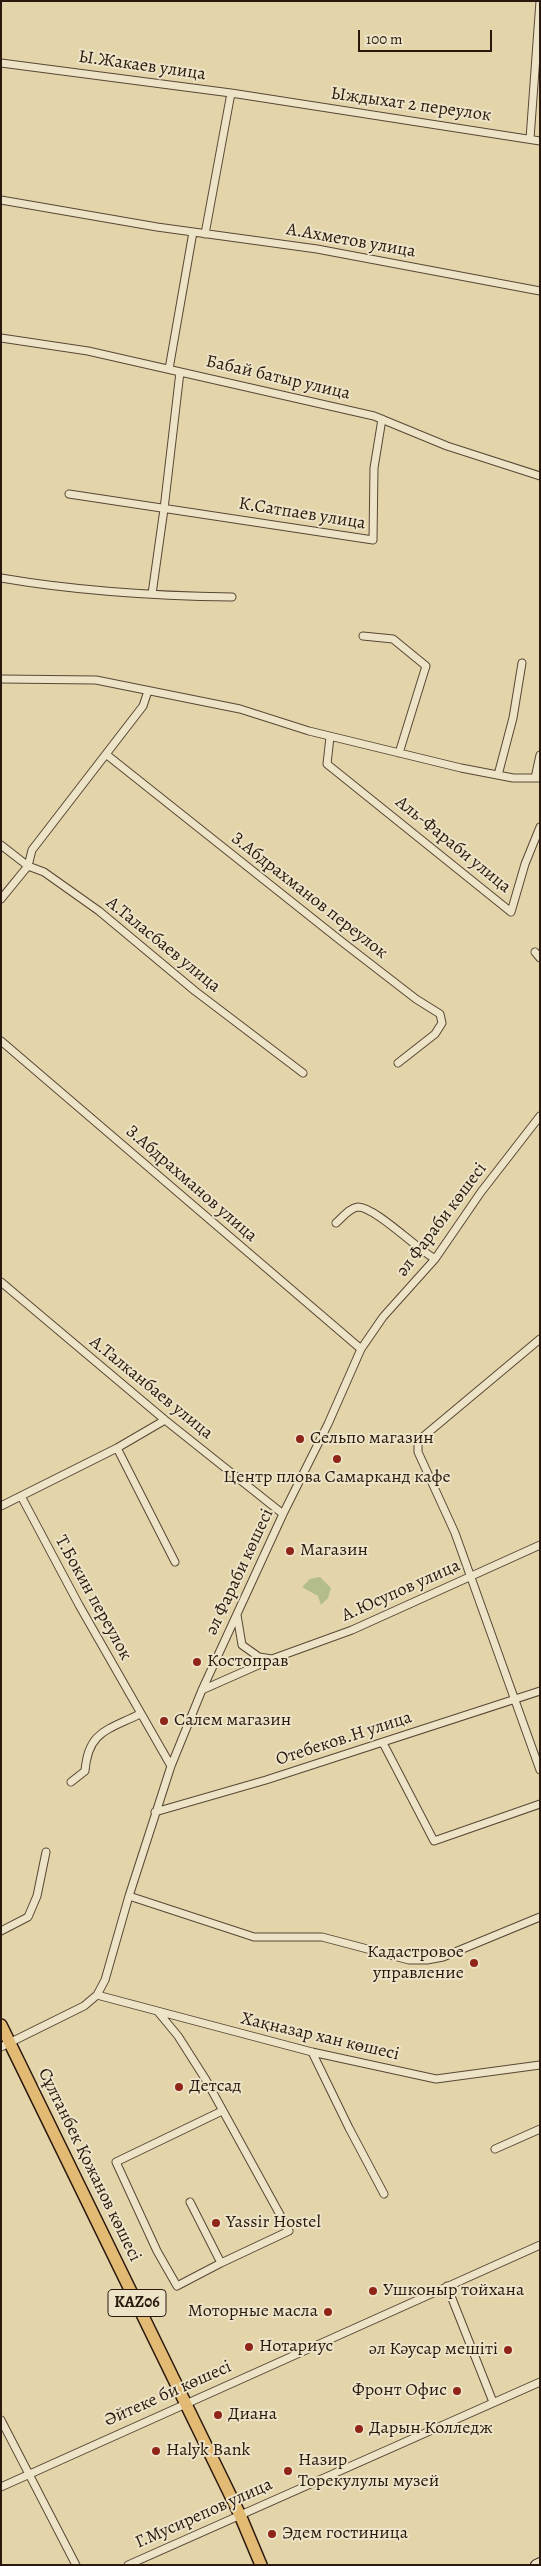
<!DOCTYPE html>
<meta charset="utf-8">
<style>
body{margin:0}
#map{position:relative;width:541px;height:2566px;overflow:hidden;background:#e4d4a9;font-family:Alegreya,serif}
canvas{display:block}
.frame{position:absolute;inset:0;border:2px solid #29180e;pointer-events:none}
.scale{position:absolute;left:358px;top:30px;width:134px;height:22px;box-sizing:border-box;border:2px solid #29180e;border-top:0;padding-left:6px;font-size:15px;line-height:18px;white-space:nowrap;color:#29180e;-webkit-text-stroke:4px #ede3c7;paint-order:stroke}
</style>
<div id="map">
<canvas width="541" height="2566"></canvas>
<div class="frame"></div>
<div class="scale">100 m</div>
</div>
<script>
const g = document.querySelector('canvas').getContext('2d');
g.lineJoin = 'round';
function paint(path, color) { g.fillStyle = color; g.fill(path, 'evenodd'); }
function trace(path, color, width, dash) { g.strokeStyle = color; g.lineWidth = width; g.lineCap = dash ? 'butt' : 'round'; g.setLineDash(dash || []); g.stroke(path); }
function label(font, color, halo, rows, align = 'center') {
  g.font = font + ' Alegreya,serif'; g.lineWidth = 4; g.setLineDash([]); g.textBaseline = 'middle'; g.strokeStyle = halo; g.fillStyle = color; for (const [text, x, y, turn = 0] of rows) {
    g.save(); g.translate(x, y); g.rotate((+turn || 0) * Math.PI / 180); g.textAlign = isNaN(turn) ? turn : align; if (halo) g.strokeText(text, 0, 0); g.fillText(text, 0, 0); g.restore();
  }
}
paint(new Path2D(`
 M320 1577 331 1588 328 1598 321 1605 318 1596 302 1587 310 1579Z`), '#b2bd89');
const minor = new Path2D(`
 M1 63 231 93 540 141
 M530 139 540 1
 M1 200 157 227 317 249 540 291
 M205 234 231 93
 M1 338 88 351 374 416 447 446 540 476
 M169 369 193 232
 M69 494 373 540 374 468 382 419
 M1 578C77 591 156 596 232 597
 M152 594 164 509 180 372
 M363 636 393 639 426 666 399 753
 M1 679 96 680 240 709 309 731 461 768 513 778H540
 M330 737 327 764 511 912 525 864 540 827
 M107 755 341 941 416 999 440 1014 442 1023 435 1034 398 1063
 M498 775 513 718 522 663
 M535 778 540 755
 M1 845 28 866 44 872 99 911 195 991 303 1073
 M1 899 28 866 32 850 143 706 148 691
 M535 952 540 958
 M1 1041 361 1349
 M336 1223C343 1217 349 1208 358 1207 375 1207 417 1249 435 1259
 M1 1282 165 1420 283 1514
 M540 1339 418 1441V1452L455 1533 540 1770
 M117 1448 175 1562
 M21 1496 79 1605 171 1766
 M1 1506 117 1448 165 1420
 M237 1615 242 1645 259 1657 272 1659
 M202 1690 272 1659 352 1630 540 1545
 M383 1743 434 1841 540 1804
 M71 1782 85 1771C88 1731 108 1730 140 1714
 M155 1812 266 1780 540 1691
 M129 1896 254 1937H322L409 1960H427L443 1957 540 1917
 M1 1931 28 1917 37 1896 46 1852
 M97 1995 312 2052 436 2079 540 2065
 M159 2013 178 2036 206 2080 289 2231 221 2263 190 2202
 M1 2047 84 2006 97 1995 105 1980 129 1896 171 1766 202 1690 283 1514 328 1424 361 1349 383 1317 435 1259 481 1192 540 1116
 M312 2052 349 2128 384 2194
 M495 2149 540 2129
 M221 2263 177 2286 157 2251 116 2162 222 2111
 M447 2286 493 2402
 M1 2420 76 2565
 M1 2487 540 2245
 M128 2565 540 2382`);
const secondary = new Path2D(`
 M536 2565 540 2563`);
const primary = new Path2D(`
 M1 2025 240 2515 261 2565`);
trace(minor, '#584735', 9);
trace(secondary, '#29180e', 12);
trace(primary, '#29180e', 14);
trace(minor, '#ede3c7', 7);
trace(secondary, '#ede3c7', 10);
trace(primary, '#e2ba74', 11);
for (const [x, y, r, color] of [
 [300,1439,5,"#8f2418"],
 [337,1459,5,"#8f2418"],
 [290,1551,5,"#8f2418"],
 [197,1662,5,"#8f2418"],
 [164,1721,5,"#8f2418"],
 [474,1963,5,"#8f2418"],
 [179,2087,5,"#8f2418"],
 [216,2223,5,"#8f2418"],
 [373,2291,5,"#8f2418"],
 [328,2312,5,"#8f2418"],
 [249,2347,5,"#8f2418"],
 [508,2350,5,"#8f2418"],
 [457,2391,5,"#8f2418"],
 [218,2415,5,"#8f2418"],
 [359,2429,5,"#8f2418"],
 [156,2451,5,"#8f2418"],
 [288,2471,5,"#8f2418"],
 [272,2534,5,"#8f2418"]
]) { const dot = new Path2D(); dot.arc(x, y, r, 0, 2 * Math.PI); g.fillStyle = color; g.fill(dot); trace(dot, '#ede3c7', 2); }
for (const [x, y, w] of [
 [137,2303,58]
]) { const box = new Path2D(); box.roundRect(x - w / 2, y - 13.5, w, 27, 4); g.fillStyle = '#ede3c7'; g.fill(box); trace(box, '#29180e', 1); }
label('bold 16px', '#29180e', null, [
 ["KАZ06",137,2303]
]);
label('18px', '#29180e', '#ede3c7', [
 ["Ы.Жакаев улица",142,66,8],
 ["Ыждыхат 2 переулок",411,105,8],
 ["А.Ахметов улица",351,241,10],
 ["Бабай батыр улица",278,378,13],
 ["К.Сатпаев улица",302,514,9],
 ["Аль-Фараби улица",453,845,39],
 ["З.Абдрахманов переулок",309,896,38],
 ["А.Таласбаев улица",163,945,39],
 ["З.Абдрахманов улица",191,1184,41],
 ["әл Фараби көшесі",442,1220,-53],
 ["А.Талканбаев улица",151,1388,39],
 ["әл Фараби көшесі",240,1572,-65],
 ["А.Юсупов улица",401,1591,-24],
 ["Т.Бокин переулок",93,1598,61],
 ["Отебеков.Н улица",344,1739,-18],
 ["Хақназар хан көшесі",320,2037,13],
 ["Сұлтанбек Қожанов көшесі",89,2165,64],
 ["Әйтеке би көшесі",168,2394,-24],
 ["Г.Мусирепов улица",204,2514,-24]
]);
label('18px', '#29180e', '#ede3c7', [
 ["Сельпо магазин",310,1439],
 ["Центр плова Самарканд кафе",337,1478,"center"],
 ["Магазин",300,1551],
 ["Костоправ",207,1662],
 ["Салем магазин",174,1721],
 ["Кадастровое",464,1953,"right"],
 ["управление",464,1974,"right"],
 ["Детсад",189,2087],
 ["Yassir Hostel",226,2223],
 ["Ушконыр тойхана",383,2291],
 ["Моторные масла",318,2312,"right"],
 ["Нотариус",259,2347],
 ["әл Кәусар мешіті",498,2350,"right"],
 ["Фронт Офис",447,2391,"right"],
 ["Диана",228,2415],
 ["Дарын Колледж",369,2429],
 ["Halyk Bank",166,2451],
 ["Назир",298,2461],
 ["Торекулулы музей",298,2482],
 ["Эдем гостиница",282,2534]
], 'left');
</script>
